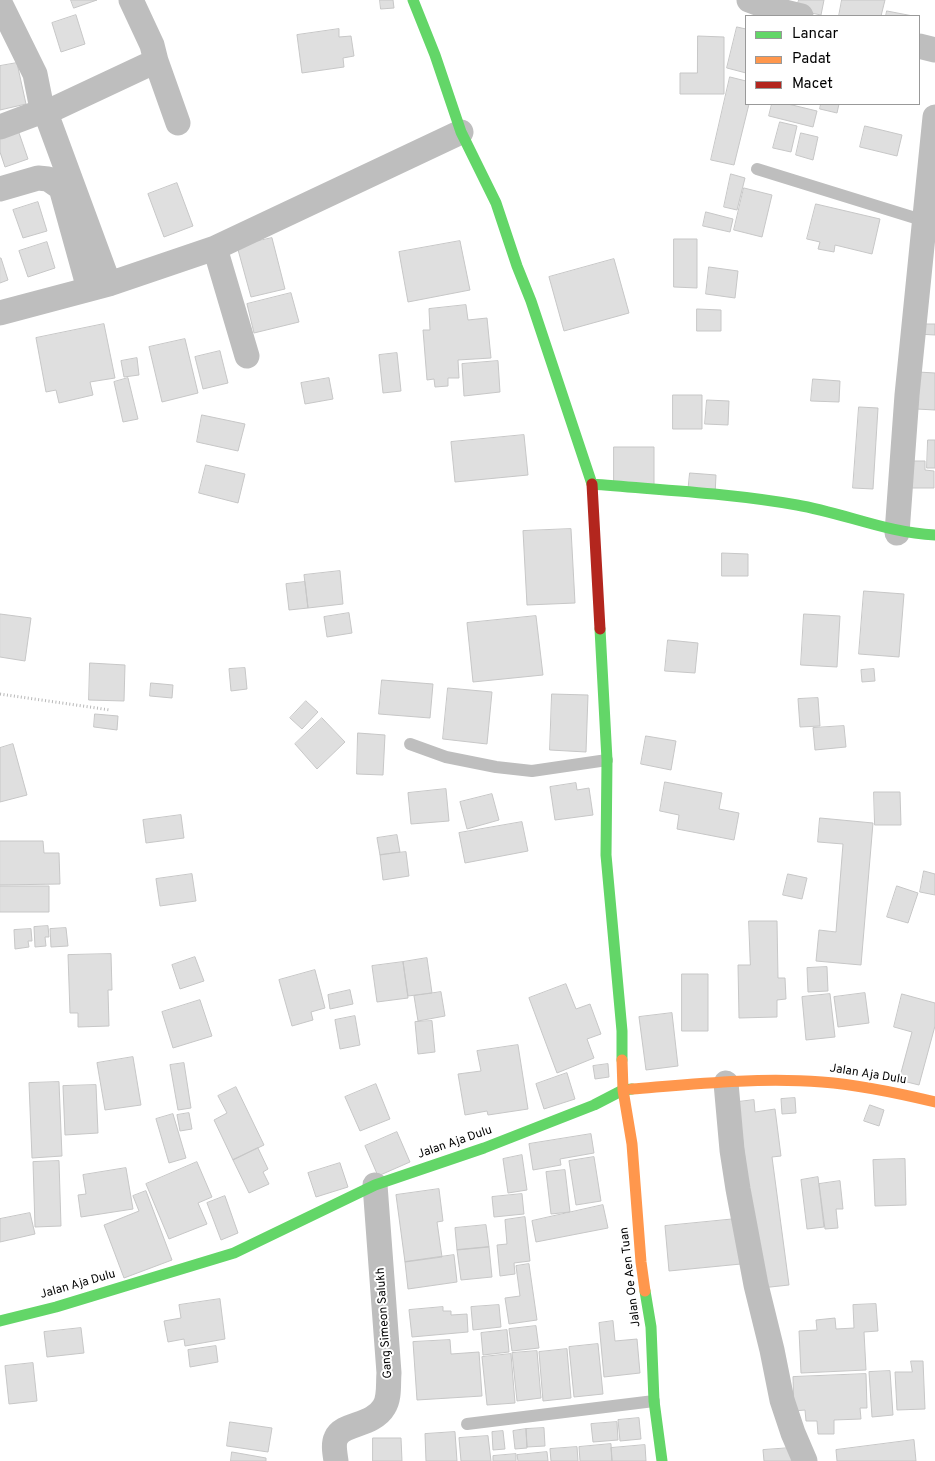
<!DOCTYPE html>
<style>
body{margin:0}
#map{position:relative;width:935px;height:1461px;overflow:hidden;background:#fff;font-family:Overpass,sans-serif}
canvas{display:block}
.legend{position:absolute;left:745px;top:15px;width:175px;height:90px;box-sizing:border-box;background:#fff;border:1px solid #999;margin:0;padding:6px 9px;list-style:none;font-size:15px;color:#000}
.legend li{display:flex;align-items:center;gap:10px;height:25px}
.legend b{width:25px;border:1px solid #999}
</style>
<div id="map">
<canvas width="935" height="1461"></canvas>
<ul class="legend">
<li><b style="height:6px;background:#63d668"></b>Lancar</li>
<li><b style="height:6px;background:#ff974d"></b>Padat</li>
<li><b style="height:6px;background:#b3261e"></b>Macet</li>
</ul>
</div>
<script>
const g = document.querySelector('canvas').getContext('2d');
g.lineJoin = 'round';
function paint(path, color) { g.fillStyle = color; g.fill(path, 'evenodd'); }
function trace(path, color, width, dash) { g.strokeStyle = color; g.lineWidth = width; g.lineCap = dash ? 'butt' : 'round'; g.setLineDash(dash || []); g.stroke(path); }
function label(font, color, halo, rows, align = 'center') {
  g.font = font + ' Overpass,sans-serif'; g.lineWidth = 4; g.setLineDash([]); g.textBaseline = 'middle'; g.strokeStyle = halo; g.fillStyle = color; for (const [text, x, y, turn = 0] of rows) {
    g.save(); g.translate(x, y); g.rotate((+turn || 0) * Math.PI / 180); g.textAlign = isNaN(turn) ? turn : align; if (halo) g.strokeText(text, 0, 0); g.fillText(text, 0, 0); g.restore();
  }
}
const building = new Path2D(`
 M71 0H97L74 8Z
 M380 0H393L394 8 381 9Z
 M799 0H824L821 15 796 10Z
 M842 0H885L881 16H839Z
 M887 11 913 16H886Z
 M76 15 85 44 61 52 52 23Z
 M737 27 746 29V73L727 68Z
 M339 29V37L351 36 354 56 343 58 344 67 302 73 297 35Z
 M698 36 724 37V94H680V73H697Z
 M17 63 26 104 0 110V66Z
 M730 77 746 81V104H749L734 165 711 160Z
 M772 104H788L817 111 813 127 769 116Z
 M821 104H839L837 113 820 109Z
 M780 122 797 126 791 152 773 148Z
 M865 126 902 135 897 156 860 147Z
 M18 130 28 159 5 167 0 152V136Z
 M801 133 818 137 813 160 796 155Z
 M731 174 745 178 737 210 724 207Z
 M177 183 193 226 164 237 148 194Z
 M744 188 772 195 762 237 734 230Z
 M38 202 47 231 23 238 13 210Z
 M816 204 880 219 872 254 835 245 834 252 818 249 820 242 807 239Z
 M706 212 733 219 730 232 703 226Z
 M272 238 285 289 251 297 237 246Z
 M674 239H697V288L674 287Z
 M460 241 470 290 408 302 399 252Z
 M47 242 55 268 28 277 19 251Z
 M0 258H1L8 280 0 283Z
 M614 259 629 313 564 331 549 277Z
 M709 267 738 271 735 298 706 294Z
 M291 293 299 322 254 333 247 304Z
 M466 305 468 320 487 318 491 358 458 360 459 378H448V386L435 387 434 379 427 380 423 330H430L429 309Z
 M697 309 721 310V331H697Z
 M104 324 115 378 90 382 93 395 59 403 56 390 46 392 36 338Z
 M918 324H935V335L917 334Z
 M185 339 198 393 162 402 149 347Z
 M220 351 228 383 203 389 195 357Z
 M397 353 401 391 383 393 379 355Z
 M137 358 139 375 124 377 121 361Z
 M498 361 500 392 464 396 462 364Z
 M918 372 935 373V410L916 409Z
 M128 378 138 419 123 422 114 382Z
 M329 378 333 399 305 404 301 383Z
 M813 379 840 381 839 402 811 401Z
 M673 395H702V429H673Z
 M707 400 729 401 728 425 705 424Z
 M859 407 878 408 873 489 853 488Z
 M202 415 245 424 238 451 197 442Z
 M524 435 528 475 455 482 451 442Z
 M928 440H935V468H927Z
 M614 447H654V486H614Z
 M910 461H925V470L934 471V488H909Z
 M206 465 245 474 238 503 199 493Z
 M690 473 716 475 715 495 688 493Z
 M571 529 575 603 527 605 523 531Z
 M722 553 748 554V576H722Z
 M340 571 343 604 308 608 304 575Z
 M305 582 308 608 289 610 286 584Z
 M864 591 904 594 899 657 859 654Z
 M349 613 352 633 327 637 324 617Z
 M0 614 31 618 25 661 0 657Z
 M804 614 840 616 837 667 801 665Z
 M536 616 543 675 473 682 467 623Z
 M668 640 698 643 695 673 665 671Z
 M90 663 125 665 124 701 89 700Z
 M245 668 247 689 231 691 229 669Z
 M874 669 875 681 862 682 861 670Z
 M382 680 433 684 430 718 379 714Z
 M151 683 173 685 172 698 150 696Z
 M448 688 492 692 487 744 443 739Z
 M552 694 588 695 586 752 550 750Z
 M818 698 820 726 800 727 798 699Z
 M306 701 318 712 302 729 290 718Z
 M95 714 118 716 117 730 94 727Z
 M322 718 345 742 317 769 295 744Z
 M844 726 846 747 815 750 813 728Z
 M358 733 385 735 383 775 357 774Z
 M646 736 676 741 671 770 641 764Z
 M13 744 27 795 0 802V748Z
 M665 782 722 793 719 809 739 813 734 840 677 829 679 815 660 811Z
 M576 783 577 790 589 788 593 815 555 820 550 787Z
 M446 789 449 821 411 824 408 793Z
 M874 792H900L901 825H875Z
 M492 794 499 820 467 829 460 802Z
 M181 815 184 838 146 843 143 820Z
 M820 818 873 823 861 965 816 961 819 930 836 932 843 844 818 842Z
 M522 822 528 851 465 863 459 833Z
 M397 835 400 852 380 855 377 838Z
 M0 841H43L44 853H59L60 884 0 885Z
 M406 852 409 876 383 880 380 855Z
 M924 871 935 874V895L920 892Z
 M192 874 196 901 160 906 156 879Z
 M788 874 807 878 802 899 783 895Z
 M0 886H49V912H0Z
 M897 886 918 893 908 923 887 917Z
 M749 921H777L778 978H785L786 999 777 1000V1017L739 1018 738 965H750Z
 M48 926 49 937H45L46 946 35 947 34 927Z
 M66 928 68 946 51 947 50 929Z
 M31 929 32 941H28L29 947 15 949 14 930Z
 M111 954 112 990H108L109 1026 78 1027V1013H70L68 955Z
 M195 957 204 981 180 989 172 965Z
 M427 958 432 993 408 996 403 962Z
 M403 962 408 998 377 1002 372 966Z
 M827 967 828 991 808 992 807 968Z
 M315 970 325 1008 311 1012 313 1020 292 1026 279 980Z
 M682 974H708V1031H682Z
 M566 984 576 1009 590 1004 601 1034 587 1039 594 1058 557 1073 529 998Z
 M350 990 353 1004 330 1009 328 995Z
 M441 992 445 1016 418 1021 414 996Z
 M865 993 869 1023 838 1027 834 997Z
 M830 994 835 1037 806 1040 802 997Z
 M902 994 935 1003V1026L919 1085 899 1080 912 1032 894 1027Z
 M200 1000 212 1036 173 1048 162 1012Z
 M672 1013 678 1066 646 1070 639 1017Z
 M355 1016 360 1045 340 1049 335 1020Z
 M432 1021 435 1052 418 1054 415 1022Z
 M518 1045 528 1109 488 1115 487 1111 465 1115 458 1074 481 1071 477 1051Z
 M133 1057 141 1105 105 1110 97 1063Z
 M184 1063 191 1108 178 1110 170 1065Z
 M608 1064 609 1077 595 1079 593 1066Z
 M567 1073 575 1099 544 1109 536 1084Z
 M59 1082 62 1156 32 1158 29 1083Z
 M376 1084 390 1119 360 1131 345 1097Z
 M96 1085 98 1133 65 1135 63 1086Z
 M236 1087 264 1145 233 1160 214 1120 227 1113 218 1096Z
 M795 1098 796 1113 782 1114 781 1099Z
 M754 1100 755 1112 775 1109 781 1156 772 1157 789 1285 761 1288 738 1102Z
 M870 1105 884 1110 879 1126 864 1121Z
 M189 1113 192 1129 180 1131 177 1115Z
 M173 1114 186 1158 169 1163 156 1119Z
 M397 1132 410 1162 378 1176 365 1146Z
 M591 1134 594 1153 560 1159 561 1165 533 1170 529 1144Z
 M258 1148 268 1169 263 1172 269 1184 249 1193 233 1160Z
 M522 1155 527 1190 508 1193 503 1159Z
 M594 1157 601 1201 576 1205 569 1161Z
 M905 1159 906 1205 875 1206 873 1160Z
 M59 1161 61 1226 35 1227 33 1162Z
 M197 1162 212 1197 198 1203 207 1224 169 1239 146 1184Z
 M340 1163 348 1187 316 1197 308 1173Z
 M126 1168 133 1209 81 1217 78 1195 86 1194 83 1175Z
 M565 1170 570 1212 551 1214 546 1172Z
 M818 1177 824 1227 807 1229 801 1180Z
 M840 1181 843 1209H836L838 1228 825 1229 819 1184Z
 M439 1189 443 1221 437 1222 442 1257 405 1262 396 1195Z
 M146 1191 172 1260 124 1278 104 1225 139 1211 133 1196Z
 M522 1194 524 1214 494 1217 492 1197Z
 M225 1196 238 1233 221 1240 207 1203Z
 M603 1205 608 1228 536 1242 532 1221Z
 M30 1213 35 1234 0 1242V1219Z
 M525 1217 530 1261 514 1263 515 1274 500 1276 497 1245 507 1244 505 1220Z
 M736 1219 741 1264 669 1271 665 1226Z
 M486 1225 489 1247 457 1250 455 1228Z
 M489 1247 492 1277 461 1280 457 1250Z
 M454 1255 457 1282 408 1289 405 1262Z
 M529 1264 537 1320 509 1324 505 1298 520 1296 516 1266Z
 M220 1299 225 1339 185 1346 184 1339 168 1342 164 1321 181 1318 179 1305Z
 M876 1304 878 1331 864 1332 866 1370 801 1373 799 1331 817 1330 816 1320 835 1318 836 1329 854 1328 853 1305Z
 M499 1305 501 1327 473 1330 471 1307Z
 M443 1307V1311H451V1315L467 1314 468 1332 412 1337 409 1310Z
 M613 1321 615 1341 637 1339 640 1373 604 1377 599 1323Z
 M536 1326 539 1348 512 1351 509 1329Z
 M81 1328 84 1353 47 1357 44 1332Z
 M507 1330 509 1352 483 1355 481 1333Z
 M450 1340 451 1354 479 1352 482 1396 417 1400 413 1342Z
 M598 1344 603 1394 574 1397 569 1347Z
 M216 1346 218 1362 190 1367 188 1350Z
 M567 1349 571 1398 543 1401 539 1352Z
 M537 1351 541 1398 517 1401 512 1353Z
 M511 1354 515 1403 487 1405 482 1357Z
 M911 1361H923L925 1409 897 1410 895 1372H912Z
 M33 1363 37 1401 9 1404 5 1366Z
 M890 1371 893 1415 872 1417 869 1372Z
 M866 1374 867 1408H860L861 1419 834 1420V1434H818L817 1421H806L805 1410 794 1411 793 1377Z
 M639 1418 641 1439 620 1441 618 1420Z
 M230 1422 272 1428 268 1452 227 1446Z
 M617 1422 618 1440 593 1442 591 1424Z
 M544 1428 545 1446 527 1447 526 1429Z
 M526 1429 527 1448 515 1449 513 1431Z
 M503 1431 505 1449 493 1450 492 1432Z
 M455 1432 457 1461H426L425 1434Z
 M488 1436 491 1461H461L459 1438Z
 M373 1438H401L402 1461H373Z
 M914 1440 916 1461H837L836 1450Z
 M611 1444 612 1461H580L579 1447Z
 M645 1445 646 1461H612L611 1448Z
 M577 1447 578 1461H551L550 1449Z
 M791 1448 792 1461H764L763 1450Z
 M232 1452 266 1458V1461H231Z
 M547 1452 548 1461H518L517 1455Z
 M516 1454V1461H493V1456Z`);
paint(building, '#dfdfdf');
trace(building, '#c7c7c7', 1);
trace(new Path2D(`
 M0 694 110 710`), '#b9b9b9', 3, [1, 2.5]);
trace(new Path2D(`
 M757 169 925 221
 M410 744 446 757 496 767 532 771 607 760
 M467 1424 654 1401`), '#bebebe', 12);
trace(new Path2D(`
 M749 0 773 9 801 16
 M0 3 35 74 43 114 156 61 152 45 131 0
 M919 46 935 50
 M156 61 178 123
 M0 127 40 112 47 116 109 284
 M0 189 38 178 48 179 61 188 89 289
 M215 248 247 356
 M0 313 109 284 215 248 461 132
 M897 533 907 395 935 117
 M726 1083 732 1150 738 1189 756 1285 772 1350 782 1400 793 1433 805 1461
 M336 1461C335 1454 333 1444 336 1438 342 1423 373 1426 384 1407 390 1398 388 1383 389 1373L375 1185`), '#bebebe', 25);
trace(new Path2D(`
 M413 0 435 55 461 132 496 203 517 266 531 301 592 484
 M592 484C660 490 730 493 797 505 844 513 887 533 935 535
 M600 629 607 760 606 855 622 1031V1060
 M645 1291 651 1327 654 1401 662 1461
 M0 1321 56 1307 234 1253 375 1185 484 1148 594 1105 623 1090 632 1089`), '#63d668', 11);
trace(new Path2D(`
 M622 1060 623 1090 632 1144 641 1262 645 1291
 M632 1089C694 1084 759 1077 822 1082 860 1085 898 1093 935 1102`), '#ff974d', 11);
trace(new Path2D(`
 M592 484 600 629`), '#b3261e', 11);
label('12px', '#000', '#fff', [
 ["Jalan Aja Dulu",868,1075,9],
 ["Jalan Aja Dulu",455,1143,-19],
 ["Jalan Oe Aen Tuan",631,1277,-97],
 ["Jalan Aja Dulu",78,1285,-16],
 ["Gang Simeon Salukh",385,1323,-94]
]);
</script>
